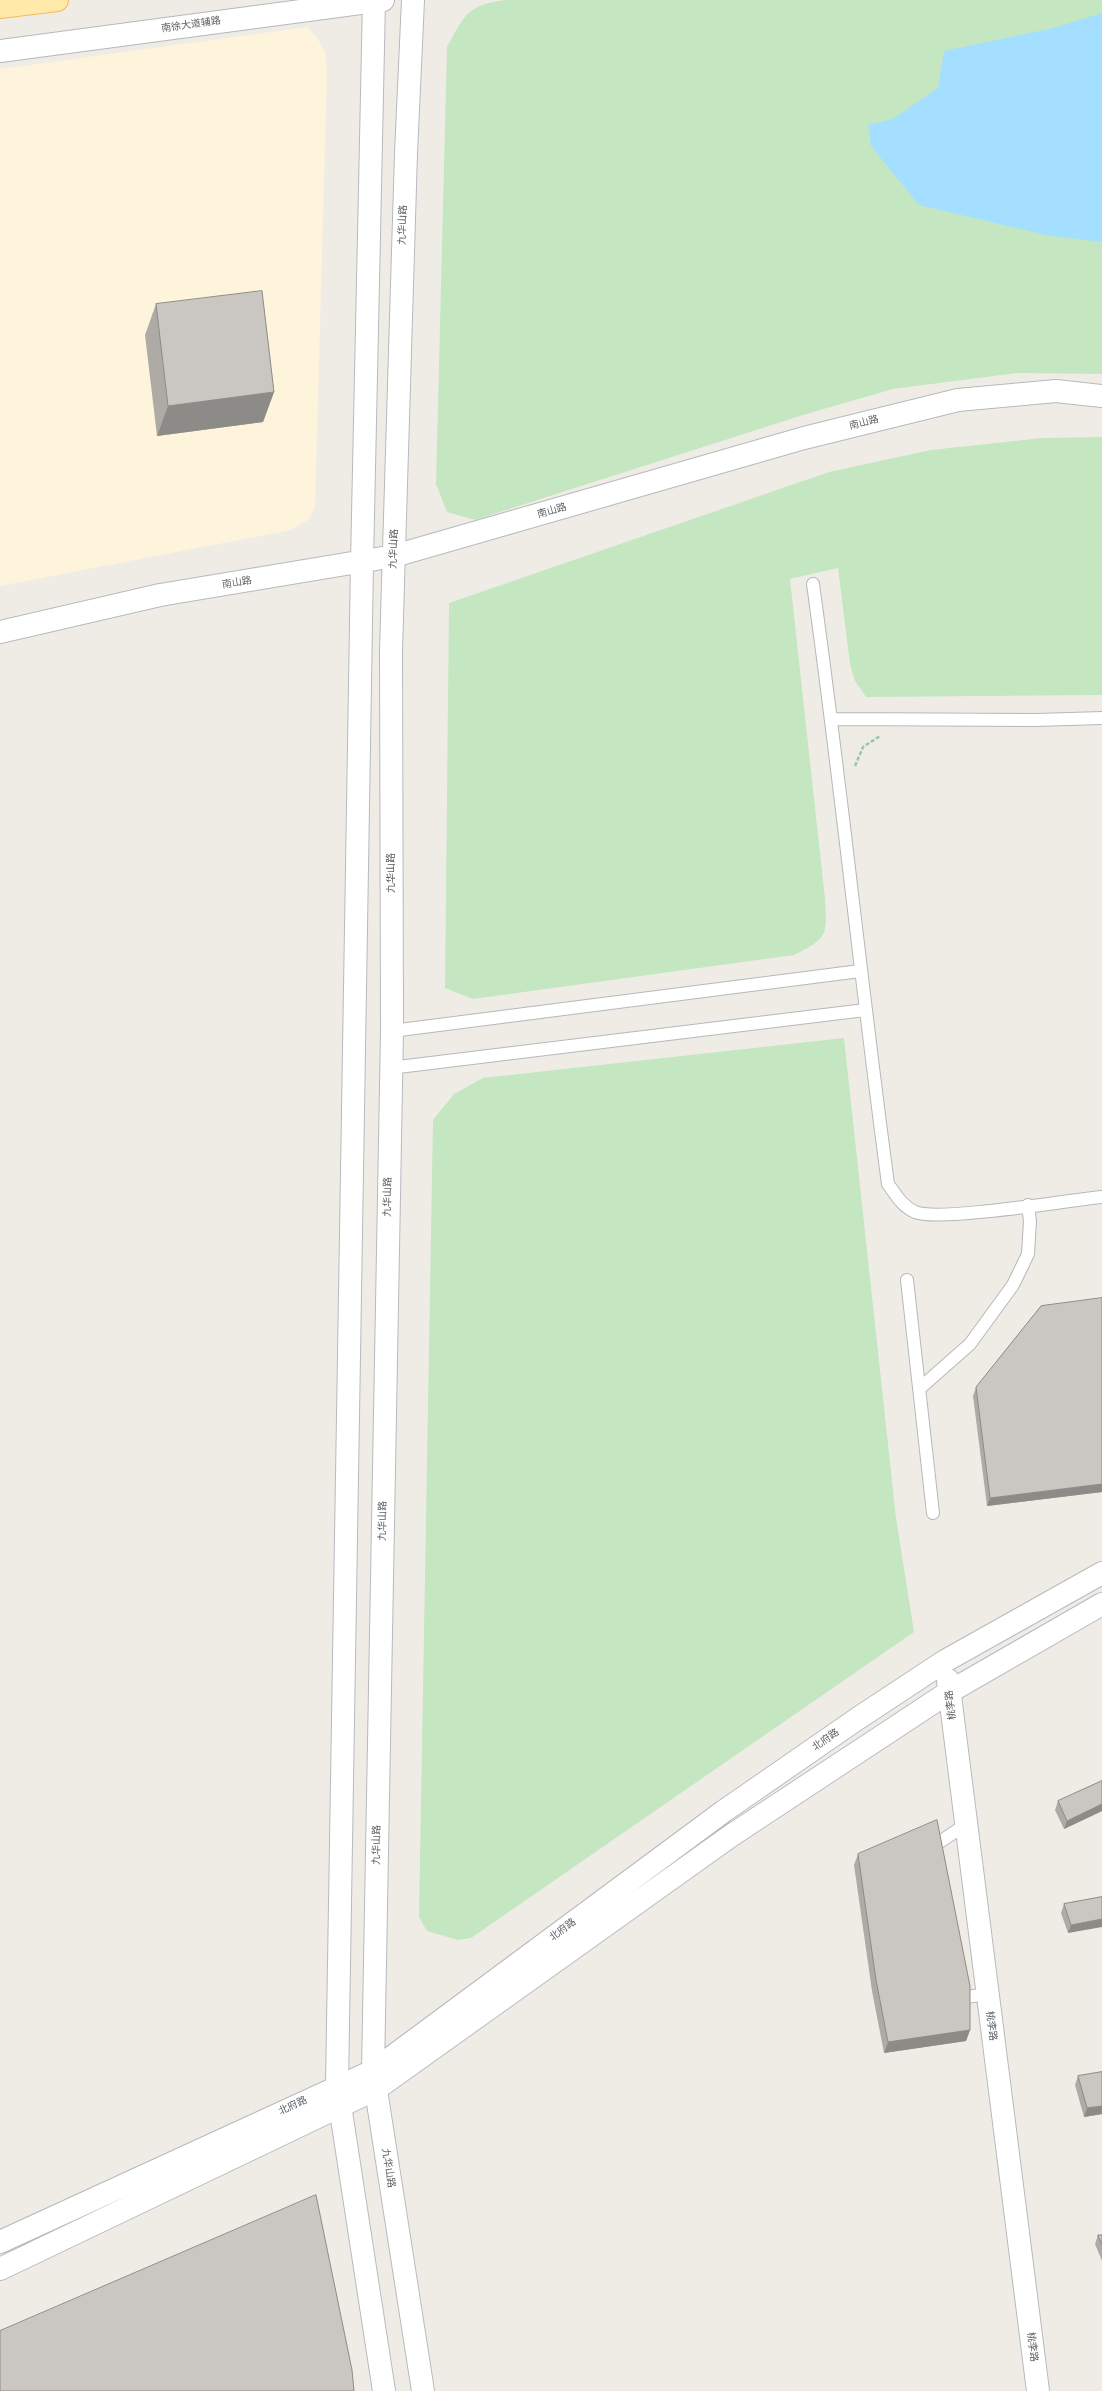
<!DOCTYPE html>
<meta charset="utf-8">
<style>
body{margin:0}
canvas{display:block;background:#efece5}
</style>
<canvas width="1102" height="2391"></canvas>
<script>
const g = document.querySelector('canvas').getContext('2d');
g.lineJoin = 'round';
function paint(path, color) { g.fillStyle = color; g.fill(path, 'evenodd'); }
function trace(path, color, width, dash) { g.strokeStyle = color; g.lineWidth = width; g.lineCap = dash ? 'butt' : 'round'; g.setLineDash(dash || []); g.stroke(path); }
function label(font, color, halo, rows, align = 'center') {
  g.font = font + ' Signika,"Noto Sans SC",sans-serif'; g.lineWidth = 3; g.setLineDash([]); g.textBaseline = 'middle'; g.strokeStyle = halo; g.fillStyle = color; for (const [text, x, y, turn = 0] of rows) {
    g.save(); g.translate(x, y); g.rotate((+turn || 0) * Math.PI / 180); g.textAlign = isNaN(turn) ? turn : align; if (halo) g.strokeText(text, 0, 0); g.fillText(text, 0, 0); g.restore();
  }
}
paint(new Path2D(`
 M307 27 316 36 325 51 327 72 315 506 309 519 291 530 0 586V69Z`), '#fef3db');
paint(new Path2D(`
 M505 0H1102V374L1017 373 893 389 803 415 475 520 447 512 436 484 447 47C464 16 467 5 505 0Z
 M1102 437V695L866 697 855 681 850 664 838 568 790 579 825 899C827 936 828 938 794 955L473 999 445 988 449 603 829 472 931 450 1042 438Z
 M844 1038 896 1518 914 1632 471 1938 458 1940 427 1931 419 1917 433 1120 454 1094 483 1078Z`), '#c4e7c1');
paint(new Path2D(`
 M1102 13V242L1046 235 919 205 871 146 868 125 893 119 938 88 944 51 1053 28Z`), '#a5dfff');
const lane = new Path2D(`
 M813 584C841 784 861 984 888 1184 896 1195 902 1206 915 1212 938 1222 1070 1200 1102 1197
 M832 719 1036 720 1102 718
 M392 1031 860 971
 M390 1068 865 1010
 M907 1280 933 1513
 M919 1389 970 1344 1013 1285 1028 1254 1030 1221 1028 1205
 M928 1850 965 1825
 M955 1993 966 1997 987 1994`);
const street = new Path2D(`
 M0 51 383 0`);
const secondary = new Path2D(`
 M374 0 362 562 337 2086 384 2391
 M413 0 406 153 391 650 392 1031 373 2071 423 2391
 M0 632 160 595 394 556 804 438 958 400 1056 391 1102 396
 M948 1680 1038 2391
 M0 2242 373 2071 724 1811 857 1719 945 1661 1102 1573
 M0 2269 376 2089 732 1835 949 1692 1102 1604`);
const primary = new Path2D(`
 M0 7 57 0`);
trace(lane, '#b5b8bc', 14);
trace(street, '#b5b8bc', 24);
trace(secondary, '#b6babf', 24);
trace(primary, '#f2bb5a', 24);
trace(new Path2D(`
 M855 766 863 747 880 736`), '#9ac8a3', 2.5, [4, 2]);
trace(lane, '#fff', 12);
trace(street, '#fff', 22);
trace(secondary, '#fff', 22);
trace(primary, '#ffeaaa', 22);
paint(new Path2D(`
 M156 304 274 392 263 422 157 436 145 335Z
 M1102 1298V1492L987 1506 973 1396 976 1387Z
 M1102 1781V1811L1064 1829 1055 1810 1058 1801Z
 M858 1854 970 2030 966 2041 884 2053 872 1991 854 1865Z
 M1102 1897 1068 1933 1061 1913 1064 1904Z
 M1102 2072V2114L1084 2117 1075 2085 1078 2076Z
 M1098 2235H1102V2261L1095 2244Z`), '#aeaba7');
paint(new Path2D(`
 M274 392 263 422 157 436 168 406Z
 M1102 1484V1492L987 1506 990 1498Z
 M1102 1804V1811L1064 1829 1067 1821Z
 M1102 1919V1927L1068 1933 1071 1925Z
 M970 2030 966 2041 884 2053 888 2042Z
 M1102 2106V2114L1084 2117 1087 2108Z`), '#8d8b88');
const building = new Path2D(`
 M262 291 274 392 168 406 156 304Z
 M1102 1298V1484L990 1498 976 1387 1041 1306Z
 M1102 1781V1804L1067 1821 1058 1801Z
 M937 1820 970 1986V2030L888 2042 876 1980 858 1854Z
 M1102 1897V1919L1071 1925 1064 1904Z
 M1102 2072V2106L1087 2108 1078 2076Z
 M316 2195 352 2370 354 2391H0V2331Z
 M1098 2235H1102V2244Z`);
paint(building, '#cac7c2');
trace(building, '#8d8b88', 1);
label('10px', '#5c6165', '#fff', [
 ["南徐大道辅路",191,25,-8],
 ["九华山路",403,225,-88],
 ["南山路",864,423,-14],
 ["南山路",552,511,-16],
 ["九华山路",394,549,-88],
 ["南山路",237,583,-9],
 ["九华山路",391,873,-90],
 ["九华山路",388,1197,-89],
 ["九华山路",383,1521,-89],
 ["桃李路",951,1705,-97],
 ["北府路",826,1740,-35],
 ["九华山路",377,1845,-89],
 ["北府路",563,1930,-37],
 ["桃李路",991,2026,83],
 ["北府路",293,2106,-25],
 ["九华山路",388,2168,81],
 ["桃李路",1032,2347,83]
]);
</script>
